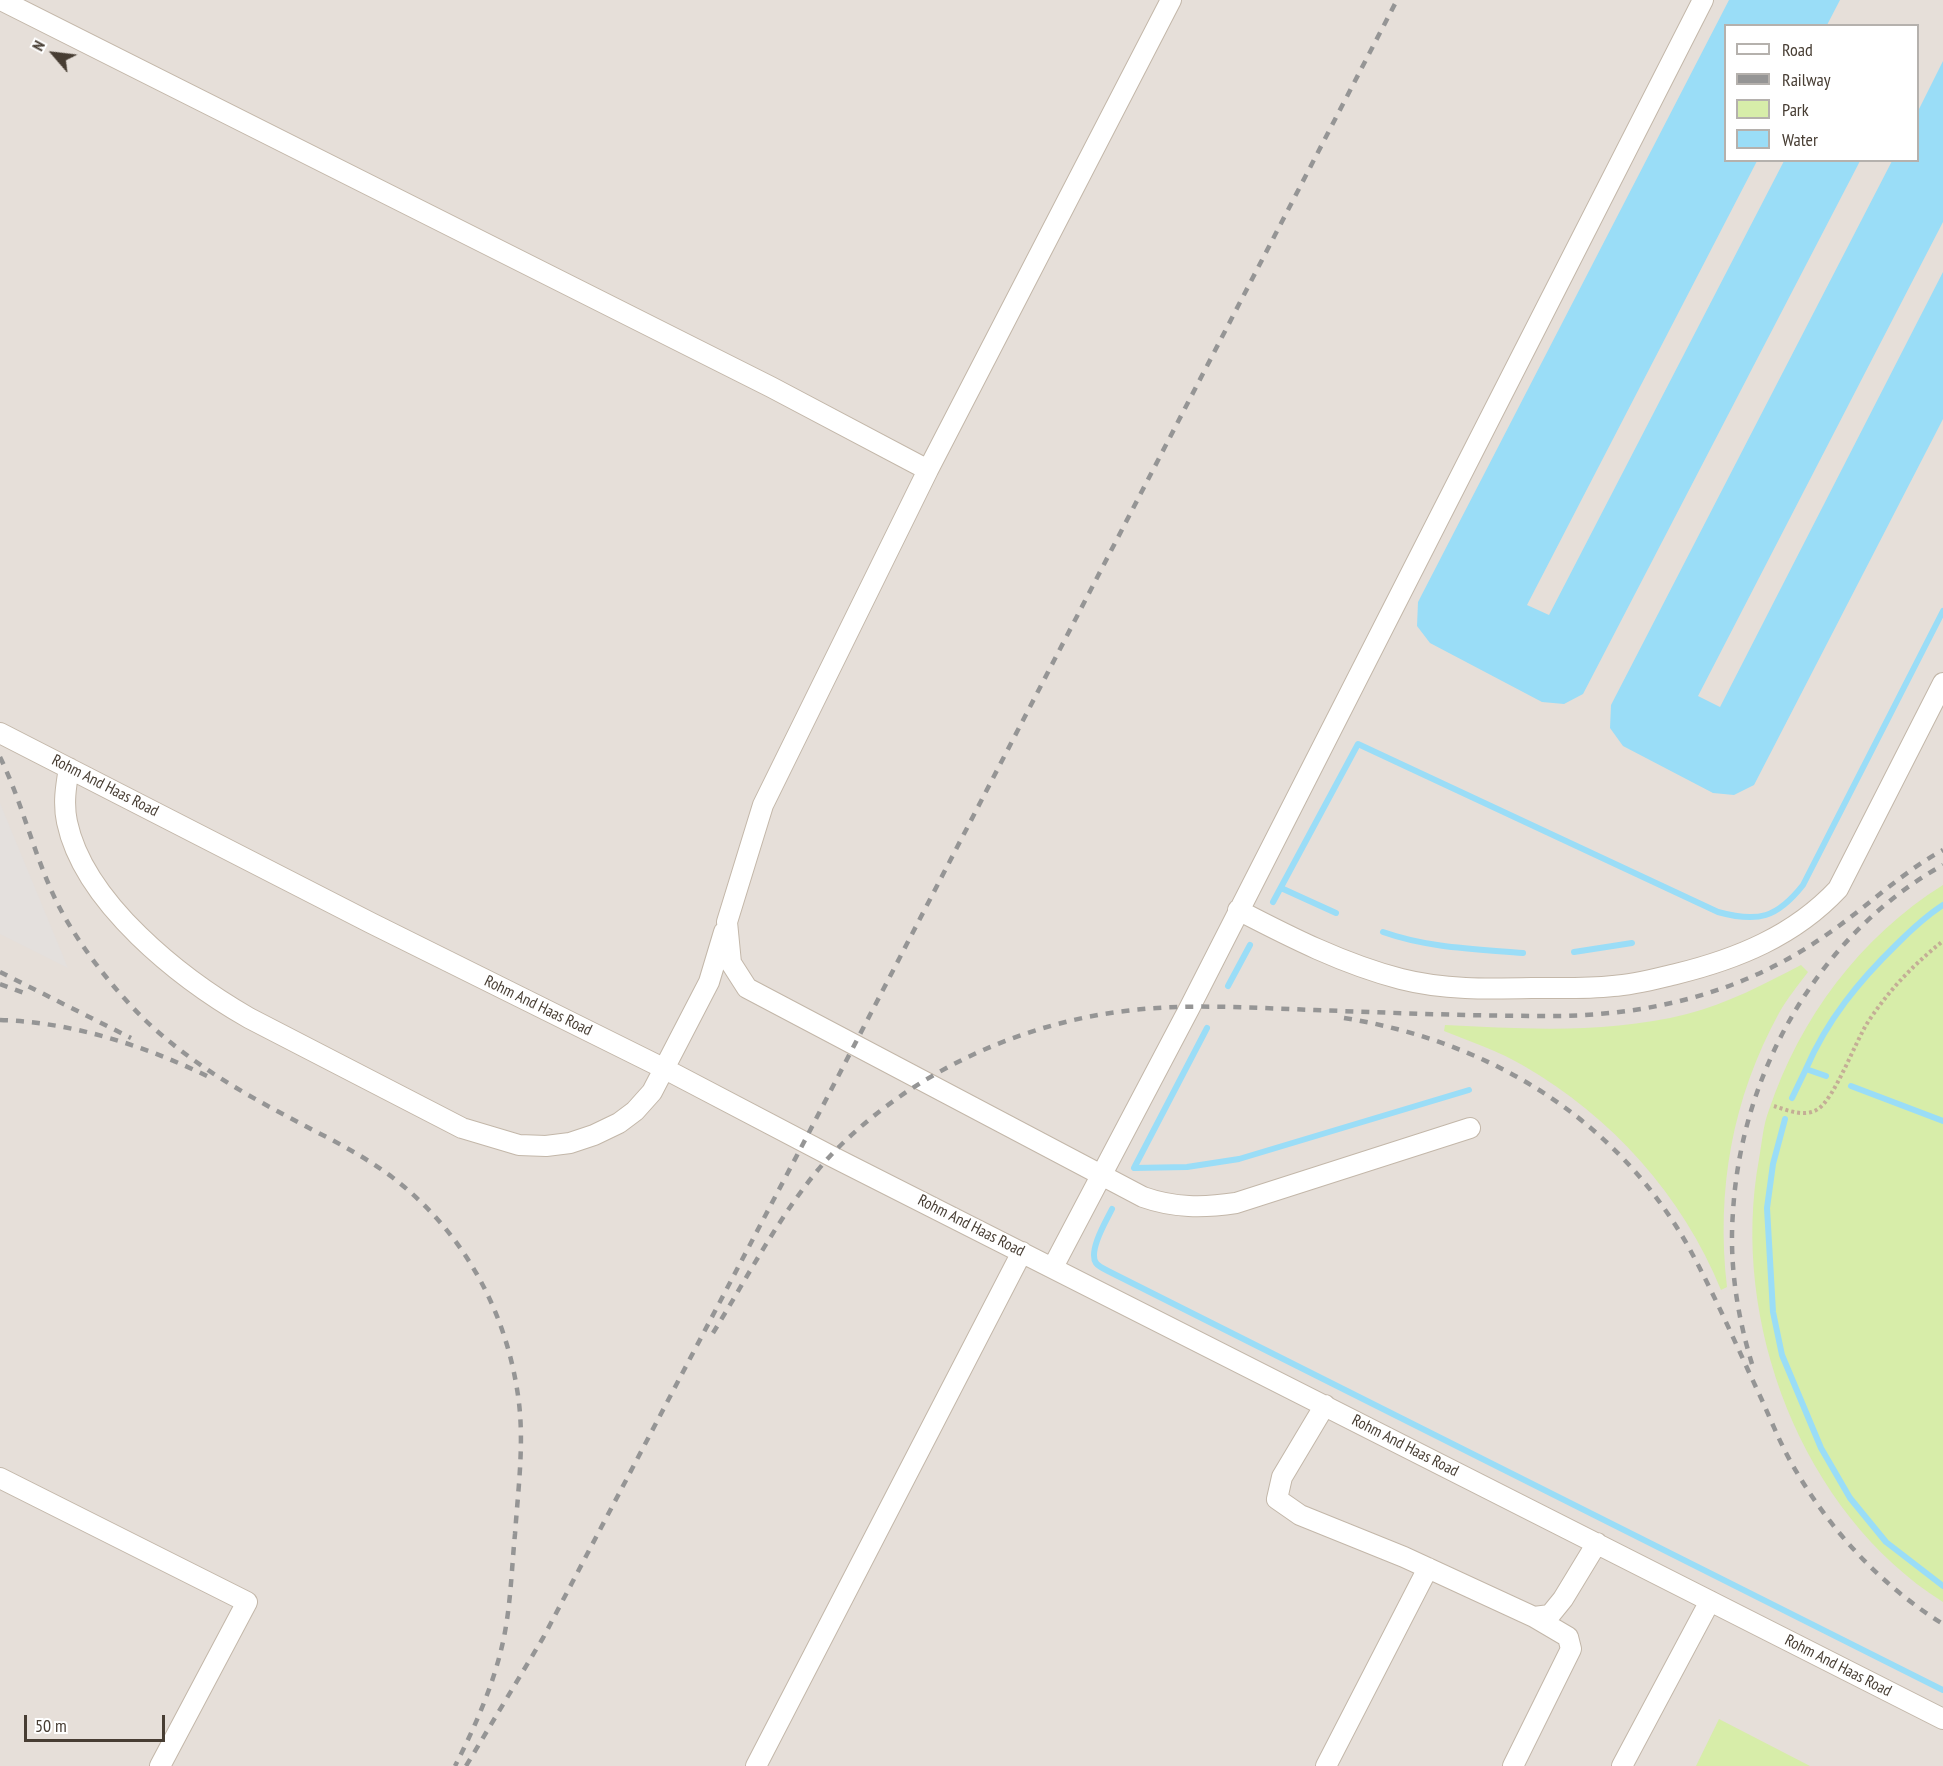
<!DOCTYPE html>
<style>
body{margin:0}
#map{position:relative;width:1943px;height:1766px;overflow:hidden;background:#f4ede4;font-family:"PT Sans Narrow",sans-serif}
canvas{display:block}
.legend{position:absolute;left:1724px;top:24px;width:195px;height:138px;box-sizing:border-box;background:#fff;border:2px solid #b5b1ad;margin:0;padding:8px 10px;list-style:none;font-size:18px;color:#473d33}
.legend li{display:flex;align-items:center;gap:12px;height:30px}
.legend b{width:30px;border:2px solid #b5b1ad}
.north{position:absolute;left:24px;top:24px;width:60px;height:60px;-webkit-text-stroke:4px #fff;paint-order:stroke;rotate:298deg;font-size:16px;font-weight:700;line-height:24px;text-align:center;color:#473d33}
.north::after{content:'';display:block;margin:auto;width:21px;height:27px;background:#473d33;clip-path:polygon(50% 0,100% 100%,50% 72%,0 100%)}
.scale{position:absolute;left:24px;top:1715px;width:141px;height:27px;box-sizing:border-box;border:3px solid #473d33;border-top:0;padding-left:8px;font-size:18px;line-height:21px;white-space:nowrap;color:#473d33;-webkit-text-stroke:4px #fff;paint-order:stroke}
</style>
<div id="map">
<canvas width="1943" height="1766"></canvas>
<ul class="legend">
<li><b style="height:8px;background:#fff"></b>Road</li>
<li><b style="height:8px;background:#959595"></b>Railway</li>
<li><b style="height:16px;background:#d7eda9"></b>Park</li>
<li><b style="height:16px;background:#9addf7"></b>Water</li>
</ul>
<div class="north">N</div>
<div class="scale">50 m</div>
</div>
<script>
const g = document.querySelector('canvas').getContext('2d');
g.lineJoin = 'round';
function paint(path, color) { g.fillStyle = color; g.fill(path, 'evenodd'); }
function trace(path, color, width, dash) { g.strokeStyle = color; g.lineWidth = width; g.lineCap = dash ? 'butt' : 'round'; g.setLineDash(dash || []); g.stroke(path); }
function label(font, color, halo, rows, align = 'center') {
  g.font = font + ' "PT Sans Narrow",sans-serif'; g.lineWidth = 4.5; g.setLineDash([]); g.textBaseline = 'middle'; g.strokeStyle = halo; g.fillStyle = color; for (const [text, x, y, turn = 0] of rows) {
    g.save(); g.translate(x, y); g.rotate((+turn || 0) * Math.PI / 180); g.textAlign = isNaN(turn) ? turn : align; if (halo) g.strokeText(text, 0, 0); g.fillText(text, 0, 0); g.restore();
  }
}
paint(new Path2D(`
 M0 0H1943V1766H0ZM1726 26H1918V160H1726Z`), '#e6dfd9');
paint(new Path2D(`
 M1943 885V1602C1802 1513 1729 1321 1759 1159 1762 1143 1763 1125 1769 1110 1800 1018 1860 937 1943 885Z
 M1801 965 1808 972C1798 985 1787 999 1779 1013 1732 1099 1716 1190 1727 1287L1721 1290C1683 1196 1611 1116 1524 1066 1499 1051 1471 1042 1444 1031L1445 1025C1525 1029 1608 1034 1687 1014 1727 1004 1764 984 1801 965Z
 M1719 1719 1810 1766H1696Z`), '#d7eda9');
paint(new Path2D(`
 M0 803 68 968 0 934Z`), '#e4e0dd');
paint(new Path2D(`
 M1729 0H1840L1827 25 1726 26V160L1757 161 1527 605 1549 615 1784 161H1860L1583 694 1564 704 1542 702 1430 643 1417 626 1418 602Z
 M1943 61V222L1698 696 1720 707 1943 272V419L1754 785 1734 795 1713 793 1623 746 1610 728 1611 705 1892 161 1918 160V111Z`), '#9addf7');
trace(new Path2D(`
 M1281 888 1336 913
 M1273 902 1358 744 1718 912C1758 923 1777 918 1803 885L1943 611
 M1383 932C1428 948 1476 949 1523 953
 M1574 952 1632 943
 M1228 986 1250 945
 M1207 1028 1134 1168 1187 1167 1239 1159 1469 1090
 M1806 1069C1827 1020 1859 981 1897 944 1911 930 1926 916 1943 905
 M1851 1086 1943 1121
 M1792 1098 1806 1069 1826 1076
 M1785 1119 1773 1164 1767 1208 1773 1312 1782 1355 1821 1448 1850 1498 1886 1542 1943 1586
 M1112 1209C1106 1221 1088 1251 1096 1263 1098 1266 1104 1269 1108 1271L1943 1690`), '#9addf7', 6);
const minor = new Path2D(`
 M1 0 771 387 928 470 763 805 727 922 731 963 747 988 1143 1197C1174 1208 1203 1208 1236 1203L1470 1128
 M928 470 1171 0
 M0 733 371 923 665 1069 831 1156 1943 1719
 M69 768C66 786 63 803 67 822 84 903 181 979 249 1018L462 1128 519 1145 546 1146 570 1143 594 1135 619 1123 635 1111 652 1092 709 982 724 932
 M1238 910C1290 937 1343 964 1401 979 1444 990 1487 989 1532 988 1559 988 1586 989 1613 986 1634 985 1655 979 1676 974 1737 959 1794 936 1838 889L1943 683
 M1053 1267 1190 1007 1703 0
 M1325 1405 1282 1477 1277 1499 1300 1515 1404 1557 1534 1617 1550 1615 1563 1599 1597 1543
 M0 1478 247 1602 160 1766
 M756 1766 1022 1252
 M1326 1766 1428 1568
 M1513 1766 1571 1649 1568 1637 1534 1617
 M1622 1766 1710 1601`);
trace(minor, '#c3b7a9', 22);
trace(new Path2D(`
 M1774 1106C1787 1110 1805 1118 1818 1109 1835 1098 1855 1042 1868 1022 1889 990 1914 964 1943 941`), '#c4ae96', 4, [3, 3]);
trace(minor, '#fff', 20);
trace(new Path2D(`
 M0 757C20 798 31 843 49 885 68 932 110 986 146 1021 185 1058 232 1087 279 1112 317 1133 356 1150 392 1177 464 1232 508 1313 519 1403 524 1446 518 1491 515 1534 512 1564 511 1596 506 1626 498 1675 477 1723 455 1766
 M0 972 131 1038
 M0 984 27 994
 M1344 1018C1488 1041 1615 1117 1688 1246 1715 1295 1737 1347 1761 1398 1771 1420 1780 1443 1792 1464 1828 1528 1880 1585 1943 1624
 M0 1020C71 1022 143 1045 207 1076
 M713 1333C749 1275 785 1204 832 1154 908 1075 1017 1024 1125 1011 1188 1003 1252 1008 1315 1010 1394 1013 1472 1016 1550 1016 1651 1016 1746 992 1829 933 1868 906 1901 873 1943 850
 M1752 1364C1737 1315 1729 1263 1733 1212 1741 1072 1819 934 1943 865
 M466 1766 543 1638 804 1142 1397 0`), '#959595', 4.5, [8, 8]);
label('16px', '#473d33', '#fff', [
 ["Rohm And Haas Road",105,786,27],
 ["Rohm And Haas Road",538,1006,26],
 ["Rohm And Haas Road",971,1226,27],
 ["Rohm And Haas Road",1405,1446,27],
 ["Rohm And Haas Road",1838,1666,27]
]);
</script>
